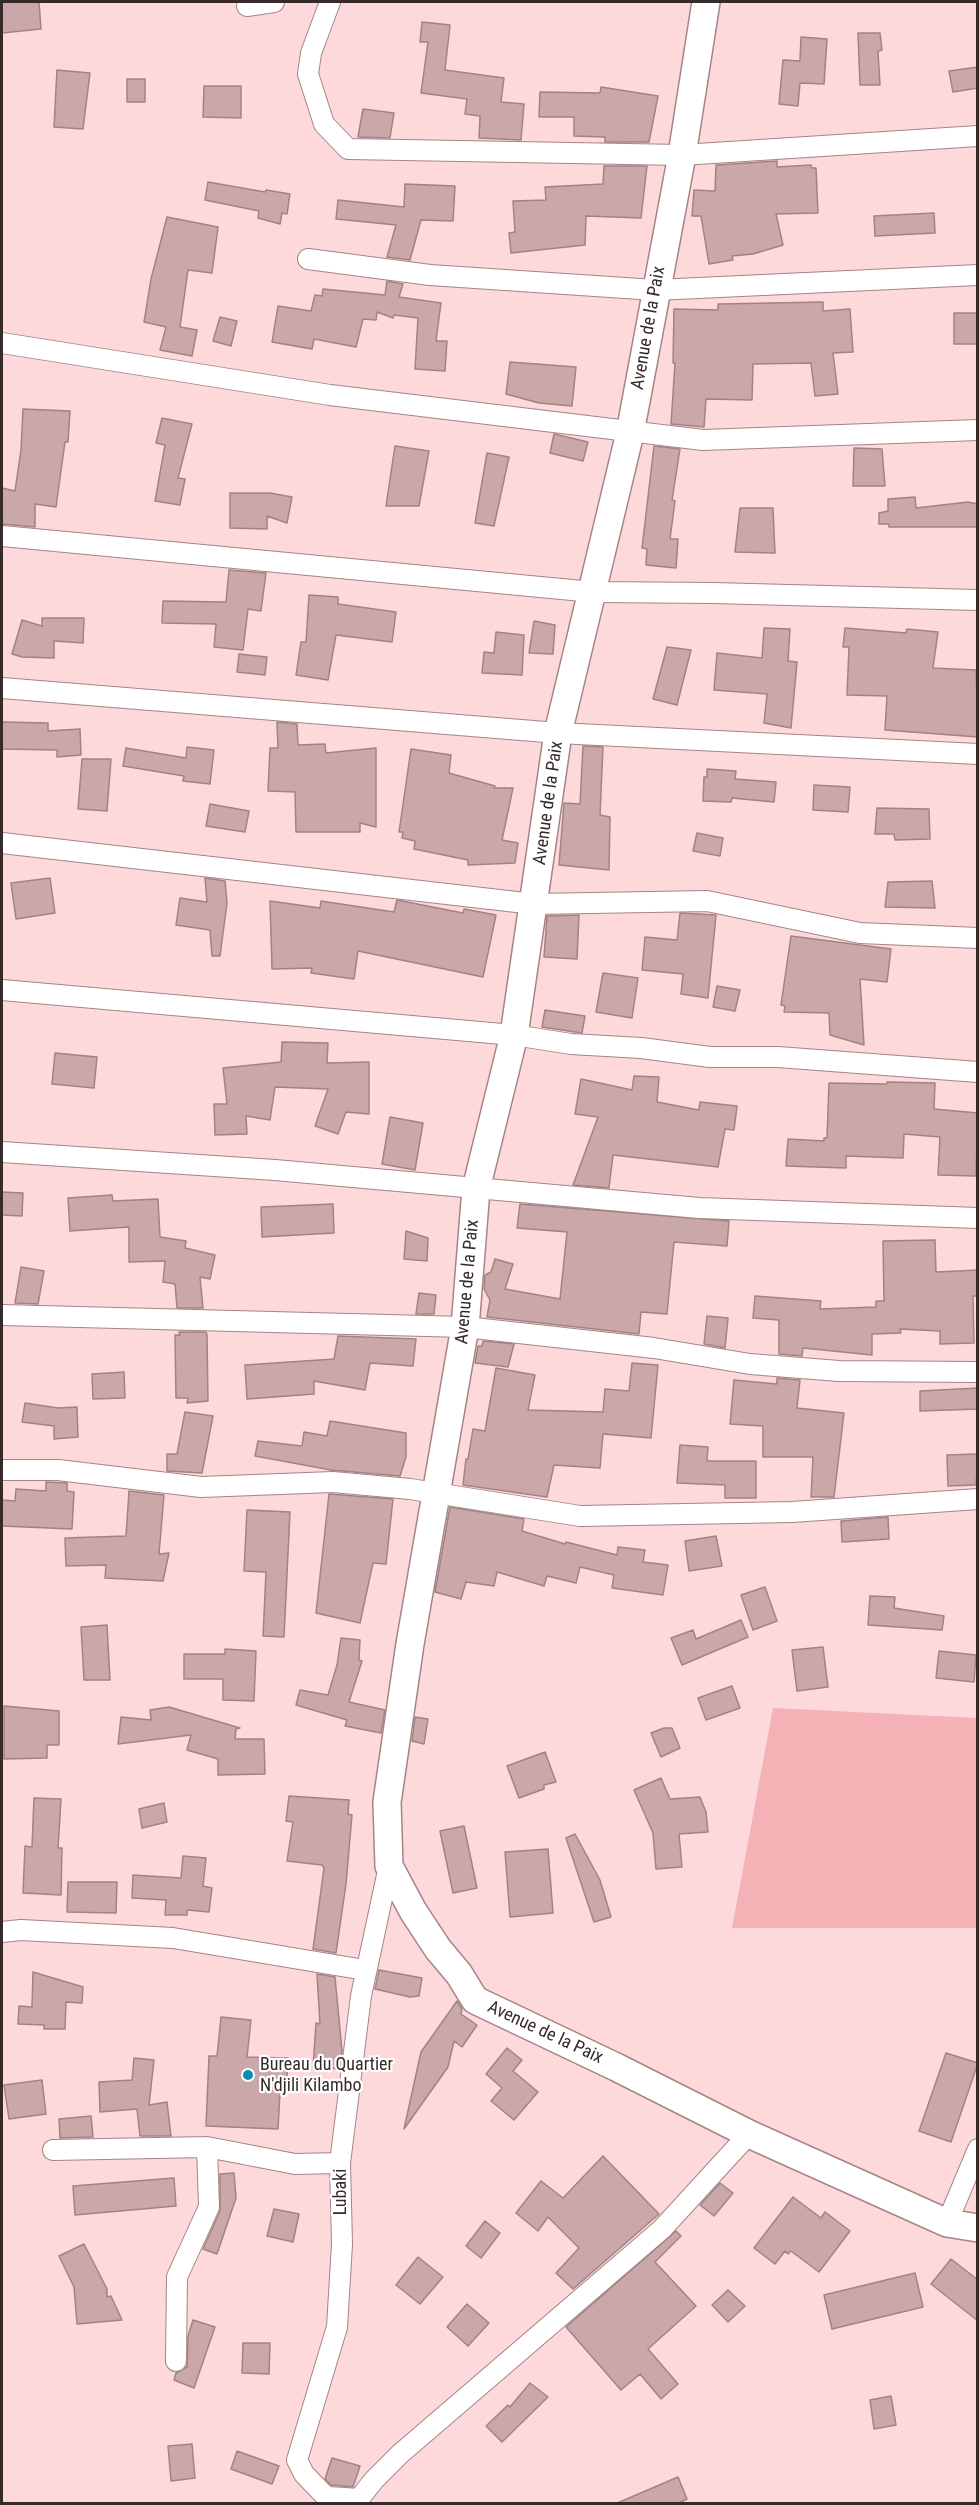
<!DOCTYPE html>
<style>
body{margin:0}
#map{position:relative;width:979px;height:2505px;overflow:hidden;background:#fed9db;font-family:"Roboto Condensed",sans-serif}
canvas{display:block}
.frame{position:absolute;inset:0;border:3px solid #372a2a;pointer-events:none}
</style>
<div id="map">
<canvas width="979" height="2505"></canvas>
<div class="frame"></div>
</div>
<script>
const g = document.querySelector('canvas').getContext('2d');
g.lineJoin = 'round';
function paint(path, color) { g.fillStyle = color; g.fill(path, 'evenodd'); }
function trace(path, color, width, dash) { g.strokeStyle = color; g.lineWidth = width; g.lineCap = dash ? 'butt' : 'round'; g.setLineDash(dash || []); g.stroke(path); }
function label(font, color, halo, rows, align = 'center') {
  g.font = font + ' "Roboto Condensed",sans-serif'; g.lineWidth = 4.5; g.setLineDash([]); g.textBaseline = 'middle'; g.strokeStyle = halo; g.fillStyle = color; for (const [text, x, y, turn = 0] of rows) {
    g.save(); g.translate(x, y); g.rotate((+turn || 0) * Math.PI / 180); g.textAlign = isNaN(turn) ? turn : align; if (halo) g.strokeText(text, 0, 0); g.fillText(text, 0, 0); g.restore();
  }
}
paint(new Path2D(`
 M773 1708 977 1718V1928H732Z`), '#f4b1b6');
const building = new Path2D(`
 M2 2H39L41 29 2 33Z
 M422 22 450 25 445 70 504 78 501 102 524 104 521 140 479 138 480 116 465 114 467 99 421 93 428 42H420Z
 M858 33H880L882 50 878 51 880 85H860Z
 M801 37 827 39 824 84 800 83 798 106 779 104 783 60 800 61Z
 M978 67V88L953 92 949 71Z
 M57 70 90 73 83 129 54 127Z
 M127 79H145V102H127Z
 M204 86H241V118L203 117Z
 M601 87 658 96 649 142H605V137L574 136V117H539L540 92 600 93Z
 M363 109 394 113 390 138 358 137Z
 M777 161V167L811 165 812 168H816L818 213 776 214 783 245 753 254 732 256 733 260 709 264 701 216H692L694 190 715 191 716 165Z
 M604 166H647L641 218 586 216 585 245 511 253 509 233 515 232 513 201 546 200 545 187 603 184Z
 M208 182 265 192 266 190 290 194 287 214 282 213 280 224 258 218 259 211 205 200Z
 M405 184 455 186 453 221 421 220 410 260 387 257 396 225 336 219 338 200 404 207Z
 M934 213 935 233 875 236 874 216Z
 M167 217 218 227 212 273 188 270 180 327 197 330 192 356 160 350 166 327 144 322 151 279Z
 M387 281 403 284 399 297 441 303 436 341H447L445 371 415 369 418 318 394 315 393 318 377 312 376 320 363 319 356 347 314 339 312 349 272 342 278 306 311 311 315 295 322 296 323 289 385 295Z
 M823 302V311L850 309 853 352 833 353 838 394 815 396 811 363 753 364 752 400 706 399 704 427 671 424 675 363H673L674 309 718 310V304Z
 M954 313H978V344H954Z
 M220 317 237 321 231 346 213 341Z
 M510 362 576 367 572 406 539 403 506 394Z
 M23 409 70 411 68 442H65L56 507 35 504V527L2 524V488L15 491 21 450Z
 M162 418 192 424 178 478 185 479 180 505 155 501 165 445 156 443Z
 M554 434 588 442 583 461 550 453Z
 M395 446 429 451 419 506H386Z
 M654 446 680 449 672 500 675 501 670 539H678L676 568 646 565 647 549 642 548Z
 M854 448 882 449 885 486H853Z
 M487 453 509 457 494 526 475 523Z
 M230 493H270L292 497 287 523 267 516V529L230 528Z
 M915 497 916 508 968 502 978 504V527H889V524H879V513L888 511V499Z
 M740 508H773L775 553 735 552Z
 M229 570 266 573 261 611 248 609 243 650 214 647 216 624 162 623 163 601 226 602Z
 M309 595 338 597V604L396 612 392 642 336 635 328 680 296 675 301 642H306Z
 M42 618H84L83 643 54 641V658L22 657 12 654 22 620 42 626Z
 M534 621 555 625 553 654 529 653Z
 M764 628 790 629 788 661 797 662 791 728 764 723 767 694 714 690 717 653 762 658Z
 M845 628 906 633 907 629 938 632 933 668 976 670 978 737 885 730 887 696 847 695 849 647H843Z
 M496 632 524 635 522 675 482 673 484 652 494 653Z
 M667 647 691 650 677 705 653 699Z
 M239 654 267 657 265 675 237 672Z
 M2 722 48 723V731L80 729 81 755 57 757V750L2 749Z
 M277 722 297 724 298 745 325 744 326 753 376 748V827L360 823V832H296L295 792 268 791 270 748H278Z
 M583 746 603 747 600 815 610 817 609 870 559 865 564 803 580 804Z
 M187 747 214 750 210 784 183 781 184 776 123 766 126 748 186 758Z
 M411 749 451 755 449 773 495 786 494 788H513L502 840 518 843 515 863 468 865V860L414 849 415 841 402 838 403 832H399Z
 M82 759H111L107 811 78 809Z
 M707 769 736 771 735 779 776 782 774 802 732 798 731 802 703 801 704 777H707Z
 M814 785 850 787 848 812 813 810Z
 M210 804 249 811 245 832 206 826Z
 M877 808 929 809 930 839 895 840 894 834H875Z
 M697 833 723 838 720 856 693 851Z
 M50 878 55 913 16 919 11 883Z
 M205 878 225 881 227 903 220 956H212L210 930 176 925 180 898 207 902Z
 M932 881 935 908 885 907 888 882Z
 M397 900 463 913 464 909 496 915 483 977 358 951 354 979 311 973 312 968 272 969 270 901 320 908 321 901 394 912Z
 M680 913 716 915 708 998 681 994 683 974 642 970 645 937 677 940Z
 M579 915 577 959 544 957 547 916Z
 M791 936 891 949 887 982 860 979 864 1045 830 1035 829 1013 784 1012 785 1006 781 1005Z
 M603 973 638 978 632 1018 596 1012Z
 M717 986 740 990 735 1011 713 1007Z
 M545 1010 585 1016 582 1033 542 1027Z
 M282 1042 328 1043 327 1063 369 1062V1114L346 1112 338 1134 315 1126 328 1089 275 1087 270 1120 246 1116 247 1134 215 1135 214 1104H227L223 1068 281 1062Z
 M55 1053 97 1057 94 1088 52 1084Z
 M634 1076 659 1077 657 1102 699 1110 700 1102 737 1106 734 1130 725 1129 718 1167 613 1155 609 1188 573 1185 598 1117 575 1114 581 1079 632 1090Z
 M887 1082 935 1083 934 1109 978 1113 976 1176 938 1175 940 1137 904 1134 903 1158 846 1156V1168L786 1166 788 1139 824 1141V1138H827L829 1083 887 1084Z
 M390 1117 423 1123 415 1170 382 1164Z
 M2 1192 23 1193 22 1216 2 1215Z
 M112 1195 113 1201 158 1199 160 1237 186 1241 185 1248 215 1255 210 1279 200 1277 203 1308H177L175 1284 163 1282 165 1261 129 1262V1227L70 1231 68 1198Z
 M333 1204 334 1233 262 1237 261 1207Z
 M520 1204 729 1221 727 1246 674 1242 667 1314 641 1312 639 1334 487 1317 490 1300 484 1289 485 1275 491 1272 495 1259 513 1264 505 1289 560 1299 567 1232 517 1228Z
 M406 1231 428 1238 427 1261 404 1259Z
 M935 1240 936 1272 978 1270V1296H973L974 1343 940 1344V1331L900 1329 901 1333 872 1334V1355L803 1348 802 1356 779 1354V1320L753 1318 755 1296 821 1301 820 1309 876 1307V1301H884L883 1241Z
 M21 1267 44 1271 38 1304 15 1303Z
 M419 1293 436 1295 434 1314H416Z
 M707 1316 728 1318 725 1348 704 1344Z
 M179 1332H206L207 1335 208 1401 187 1403 188 1398H176L175 1335H180Z
 M338 1336 416 1339 413 1366 370 1363 365 1390 314 1381V1394L247 1399 245 1365 334 1359Z
 M483 1341 514 1344 508 1367 475 1363 478 1346H482Z
 M632 1363 658 1365 651 1438 603 1434 600 1468 554 1465 547 1497 463 1485 466 1459H468L473 1429 485 1431 496 1368 535 1375 528 1410 603 1412 605 1389 629 1391Z
 M124 1372 125 1398 93 1399 92 1374Z
 M777 1378 800 1380 797 1408 844 1413 834 1497H811L813 1457H763V1426L730 1424 734 1380 777 1384Z
 M978 1388V1409L920 1411V1391Z
 M25 1403 58 1408 77 1407 78 1437 54 1439V1426L22 1422Z
 M185 1412 213 1416 202 1473 167 1471V1454H177Z
 M330 1421 406 1433V1457L400 1476 331 1470 255 1456 258 1441 302 1446 304 1432 327 1436Z
 M680 1445 708 1447 707 1461H756V1498H725V1485L677 1483Z
 M978 1454 976 1485 948 1486 947 1455Z
 M46 1482 67 1483V1491L74 1492 72 1529 2 1526V1500L15 1501 16 1489 46 1491Z
 M129 1491 164 1495 159 1554 169 1553 163 1581 105 1578 106 1565 66 1566 65 1538 126 1536Z
 M329 1494 393 1499 386 1564 373 1563 360 1623 316 1613Z
 M450 1507 524 1519 522 1531 565 1544 566 1542 617 1555 618 1547 645 1550 643 1562 668 1565 663 1595 612 1588 614 1575 580 1567 576 1583 547 1576 544 1586 497 1572 494 1586 466 1582 461 1599 435 1592Z
 M247 1510 290 1512 284 1637 263 1636 266 1572 244 1571Z
 M888 1517 889 1539 842 1542 841 1521Z
 M716 1536 722 1566 689 1571 685 1541Z
 M765 1587 777 1621 753 1630 741 1595Z
 M870 1596 895 1597 894 1608 944 1616 942 1630 868 1625Z
 M741 1620 748 1637 682 1665 671 1638 693 1630 696 1639Z
 M107 1625 110 1680H84L81 1627Z
 M341 1638 360 1640 359 1660 362 1661 349 1702 385 1710 381 1733 345 1726 347 1720 296 1705 300 1690 328 1695 337 1665Z
 M823 1647 828 1687 797 1691 792 1650Z
 M225 1649 256 1651 254 1701 223 1700V1679H184V1654H225Z
 M939 1651 976 1655 974 1682 936 1678Z
 M732 1686 740 1708 706 1720 698 1698Z
 M4 1706 59 1711V1745H47V1758L4 1759Z
 M169 1707 240 1728 236 1729 235 1739H264L265 1774 218 1775V1759L187 1750 191 1735 118 1744 121 1717 151 1720 150 1710Z
 M415 1717 428 1719 424 1744 412 1741Z
 M664 1728H672L680 1748 661 1757 651 1733Z
 M545 1752 556 1782 544 1785V1789L519 1798 507 1766Z
 M661 1778 670 1799 700 1797 706 1812 708 1832 679 1834 682 1867 656 1869 653 1833 634 1790Z
 M289 1796 349 1800 348 1814 352 1815 346 1884 336 1953 313 1949 324 1868 322 1865 287 1861 293 1822 286 1821Z
 M34 1798 61 1799 58 1848H62L61 1895 23 1893 25 1846 32 1847Z
 M164 1803 167 1822 142 1828 139 1809Z
 M464 1826 477 1888 453 1893 440 1831Z
 M575 1834 600 1880 611 1917 594 1922 566 1838Z
 M548 1849 553 1913 510 1917 505 1852Z
 M183 1856 206 1858 203 1886 212 1888 209 1912 187 1910V1915H165L166 1900 132 1898 133 1875 181 1878Z
 M68 1882H117L116 1913 67 1912Z
 M379 1970 422 1978 419 1996 410 1997 375 1989Z
 M33 1972 83 1987 82 2003 66 2002 65 2029H44V2025L18 2024 19 2006 32 2007Z
 M317 1974 335 1977 342 2051 340 2069 313 2067 316 2023 320 2024Z
 M457 2001 462 2009 461 2014 477 2025 462 2047 454 2041 448 2067 404 2129 421 2052Z
 M221 2017 251 2020 247 2057 288 2058 286 2093H280L278 2129 206 2126 209 2056H217Z
 M507 2048 522 2060 513 2071 538 2092 514 2120 491 2101 502 2088 486 2074Z
 M946 2053 978 2063 951 2142 919 2131Z
 M134 2058 154 2060 149 2105 167 2102 171 2136H140L137 2109 100 2112 99 2082 132 2080Z
 M42 2080 46 2114 9 2119 4 2085Z
 M91 2116 93 2137 60 2138 59 2119Z
 M603 2156 659 2214 573 2289 556 2273 579 2248 548 2217 538 2231 516 2213 541 2181 563 2198Z
 M234 2173 236 2198 217 2254 203 2249 220 2211V2174Z
 M174 2178 176 2206 75 2215 73 2186Z
 M720 2183 733 2193 714 2216 700 2205Z
 M793 2197 821 2218 825 2212 850 2231 819 2272 791 2251 788 2254 785 2251 775 2264 754 2248Z
 M274 2209 299 2214 293 2242 267 2236Z
 M485 2221 500 2233 481 2258 466 2246Z
 M676 2231 681 2236 655 2262 696 2306 648 2349 678 2384 661 2399 640 2374 621 2390 566 2327Z
 M84 2244 107 2289V2297L111 2296 122 2320 77 2324 74 2287 59 2256Z
 M418 2257 443 2277 420 2304 396 2285Z
 M951 2259 978 2280V2321L931 2284Z
 M915 2273 923 2307 832 2329 824 2295Z
 M728 2290 745 2306 728 2322 712 2305Z
 M467 2304 489 2323 468 2346 447 2327Z
 M193 2320 215 2327 194 2388 174 2380 176 2373 187 2367 188 2336Z
 M243 2343H270L269 2374 242 2373Z
 M530 2383 548 2397 502 2442 486 2426 508 2405 510 2407Z
 M891 2396 896 2425 874 2429 870 2400Z
 M192 2444 195 2478 171 2481 168 2446Z
 M237 2451 279 2466 272 2484 231 2469Z
 M332 2458 360 2466 353 2487 331 2485 325 2479Z
 M678 2477 687 2499 677 2504H615Z`);
paint(building, '#caa7a9');
trace(building, '#a38284', 1.5);
const street = new Path2D(`
 M330 2 311 53 308 74 324 124 348 149 682 155 978 136
 M247 6 274 2
 M308 259 430 275 655 290 978 275
 M2 343 330 395 703 440 978 430
 M2 536 593 592 713 593 978 600
 M2 688 558 733 978 754
 M2 843 534 904 707 901 860 933 978 938
 M2 990 514 1035 571 1044 641 1048 710 1057H778L978 1072
 M2 1152 275 1170 699 1208 978 1218
 M2 1315 465 1327 654 1348 750 1364 839 1371 978 1372
 M2 1470H58L201 1487 333 1482 410 1489 580 1516 792 1512 978 1499
 M2 1932 21 1930 173 1938 365 1970
 M53 2150 207 2147 295 2164 340 2163
 M947 2223 978 2149
 M176 2361 177 2277 209 2207 207 2147
 M329 2497 359 2499 374 2480 400 2454 662 2229 749 2134
 M333 2504 304 2474 297 2460 337 2327 342 2244 340 2163 361 1996 389 1866`);
const secondary = new Path2D(`
 M706 2 682 155 630 433 558 733 514 1035 476 1189 465 1327 410 1644 387 1802 389 1866 413 1911 438 1949 459 1974 475 2000 616 2067 749 2134 947 2223 978 2228`);
trace(street, '#a68486', 22);
trace(secondary, '#a68486', 30);
trace(street, '#fff', 20);
trace(secondary, '#fff', 27);
for (const [x, y, r, color] of [
 [248,2075,6,"#0e89ac"]
]) { const dot = new Path2D(); dot.arc(x, y, r, 0, 2 * Math.PI); g.fillStyle = color; g.fill(dot); trace(dot, '#fff', 2); }
label('18px', '#372a2a', '#fff', [
 ["Avenue de la Paix",649,328,-80],
 ["Avenue de la Paix",549,803,-82],
 ["Avenue de la Paix",468,1282,-85],
 ["Avenue de la Paix",545,2033,25],
 ["Lubaki",341,2192,-90]
]);
label('18px', '#372a2a', '#fff', [
 ["Bureau du Quartier",260,2065],
 ["N'djili Kilambo",260,2086]
], 'left');
</script>
